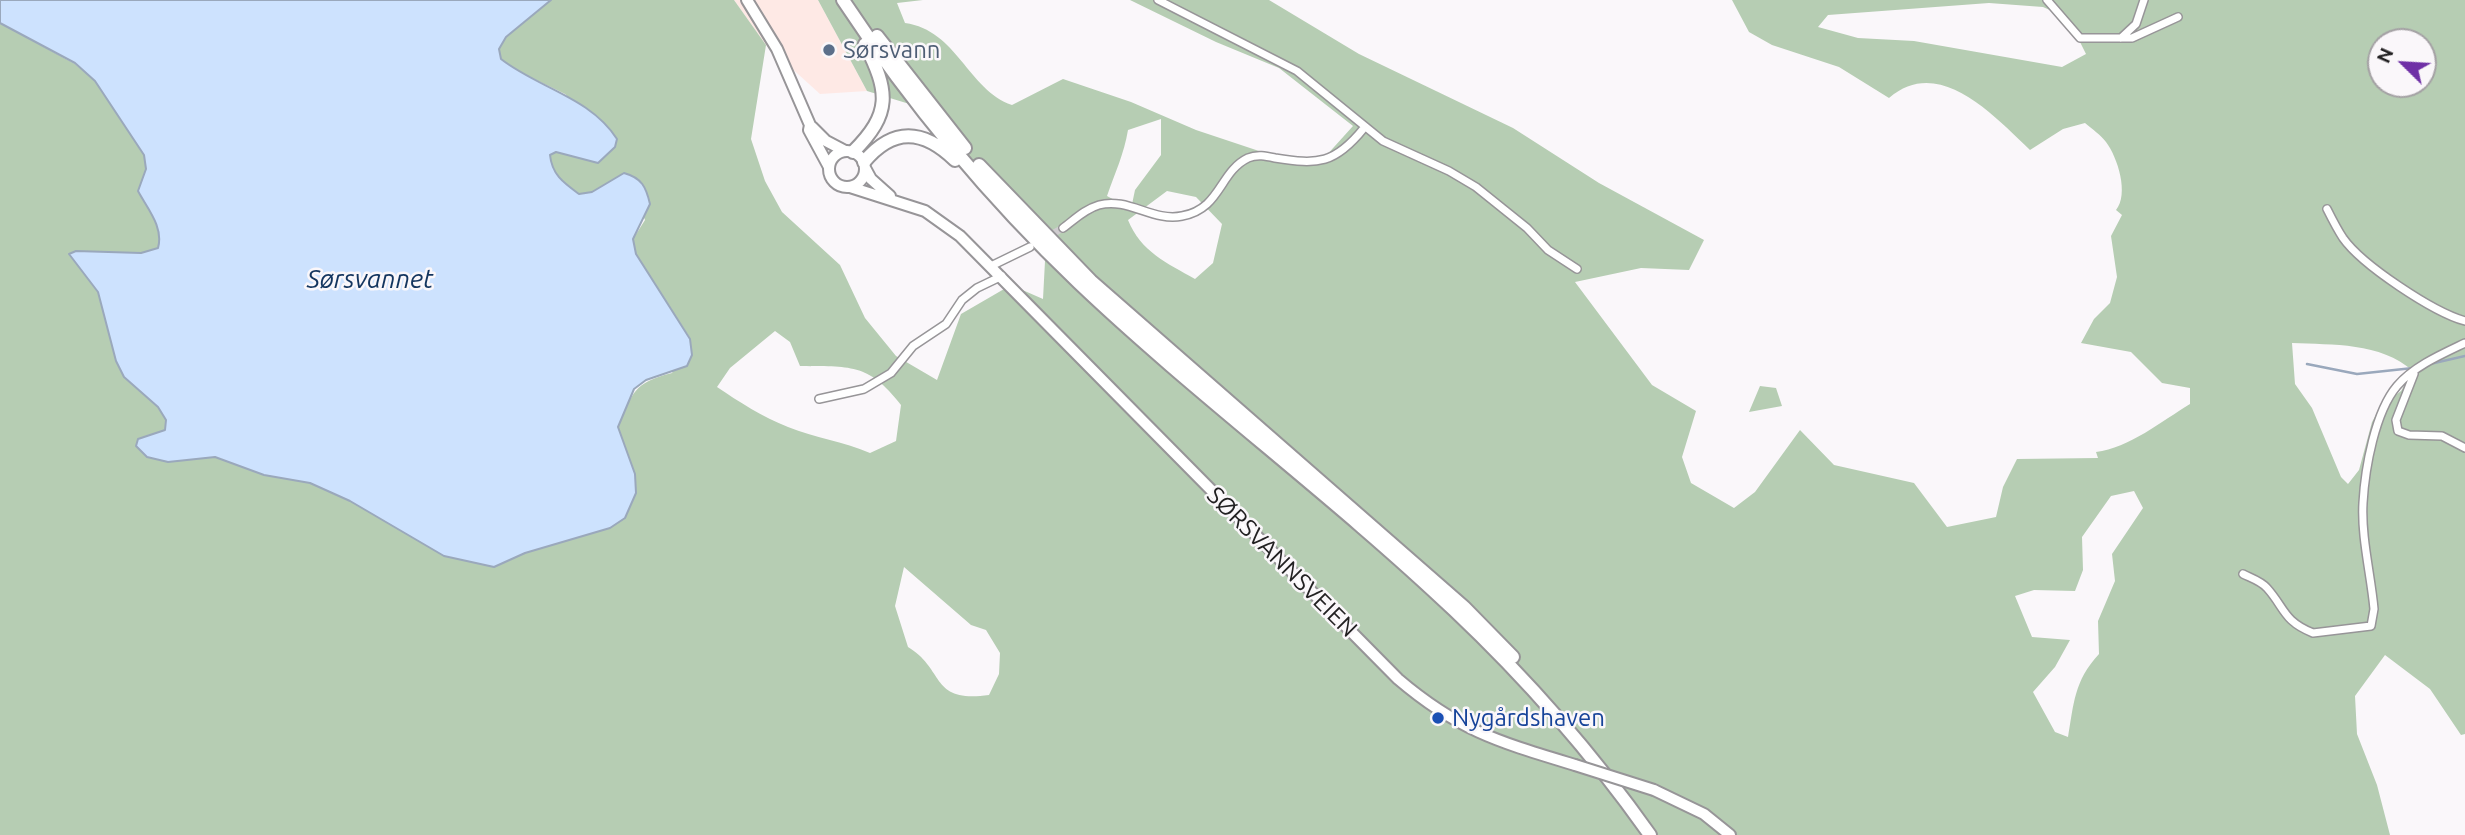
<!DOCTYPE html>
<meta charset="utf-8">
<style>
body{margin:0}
#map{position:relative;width:2465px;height:835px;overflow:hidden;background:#faf7fa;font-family:Ubuntu,sans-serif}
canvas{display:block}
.north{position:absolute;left:2367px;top:28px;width:70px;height:70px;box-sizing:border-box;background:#faf7fa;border:2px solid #a4a1a4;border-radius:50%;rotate:294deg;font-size:19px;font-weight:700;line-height:28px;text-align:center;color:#222122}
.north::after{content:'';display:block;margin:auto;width:24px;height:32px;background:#6f30a6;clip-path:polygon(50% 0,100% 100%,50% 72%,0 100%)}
</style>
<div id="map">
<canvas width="2465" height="835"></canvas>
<div class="north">N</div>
</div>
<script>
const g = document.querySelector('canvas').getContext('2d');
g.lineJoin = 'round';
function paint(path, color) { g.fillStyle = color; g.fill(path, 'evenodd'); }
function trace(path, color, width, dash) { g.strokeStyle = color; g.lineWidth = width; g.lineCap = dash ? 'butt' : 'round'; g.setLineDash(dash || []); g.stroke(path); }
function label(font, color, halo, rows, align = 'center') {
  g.font = font + ' Ubuntu,sans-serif'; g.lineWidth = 5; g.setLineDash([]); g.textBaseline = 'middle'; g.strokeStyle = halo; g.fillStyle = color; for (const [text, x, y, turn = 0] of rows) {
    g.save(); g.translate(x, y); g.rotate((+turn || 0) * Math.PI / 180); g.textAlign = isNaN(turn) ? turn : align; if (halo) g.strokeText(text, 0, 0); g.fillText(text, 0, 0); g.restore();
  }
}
paint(new Path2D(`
 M734 0H818L867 91 820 94 766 45Z`), '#fee9e5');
paint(new Path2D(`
 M551 0H734L766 45 751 139 765 181 782 212 840 265 865 318 896 356 937 380 961 314 1011 285 1043 299 1045 261 1023 224 916 106 867 91 818 0H923L897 3 905 23C957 30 968 90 1012 105L1063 79 1131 102 1196 130 1277 157H1325L1353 126 1279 68 1216 42 1130 0H1269L1359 54 1513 128 1599 183 1704 240 1689 270 1641 268 1575 282 1652 385 1696 411 1682 457 1691 483 1734 508 1755 492 1800 430 1834 465 1914 483 1947 527 1996 517 2003 487 2017 459 2098 458 2096 452C2129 448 2162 421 2190 404V388L2162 383 2131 352 2081 343 2094 319 2110 303 2117 277 2111 236 2122 215 2116 210C2129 194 2118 158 2106 142 2101 135 2092 129 2085 123L2063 129 2030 150C1993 115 1939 55 1889 98L1839 67 1772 45 1749 32 1732 0H2465V734L2461 735 2430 689 2385 655 2355 696 2357 734 2377 785 2390 835H0V23L75 64 95 81 144 155 146 169 138 191C148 208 164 227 158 248L141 253 69 254 98 292 124 377 158 407 166 420 165 430 138 439 137 446 147 457 168 462 215 457 264 475 310 483 350 501 444 556 494 567 525 553 635 474 618 427C633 392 633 383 672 373L690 338 636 254 633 239 645 220 624 173 592 192 579 194C564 183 552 175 550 155L556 152 598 163 615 147 616 139 565 94 516 70 501 59 499 49 506 37ZM1989 3 2043 7 2068 18 2086 54 2062 67 1914 41 1858 38 1818 27 1828 15ZM2381 42H2423V84H2381ZM1161 119V155L1135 190 1131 209 1107 196C1115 173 1124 154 1128 130ZM1167 191 1196 197 1222 224 1213 263 1195 279C1167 263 1141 252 1128 220ZM775 331 790 342 800 366C849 367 868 362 901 405L896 441 870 453C843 441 815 438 788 427 763 417 739 402 717 387L730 368ZM2292 343C2333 345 2380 342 2413 371L2401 391 2381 406 2372 422 2359 470 2348 484 2341 477 2312 408 2295 384ZM2134 491 2143 508 2112 554 2115 581 2098 621 2099 654C2074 681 2074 703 2068 737L2055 732 2033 692 2055 667 2070 640 2032 637 2015 596 2034 590 2075 591 2083 570 2082 537 2111 496ZM904 567 971 625 986 630 1000 653 999 674 989 695C929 703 946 670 908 647L895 606Z
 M1760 386 1776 388 1782 406 1749 412Z`), '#b6cdb3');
const water = new Path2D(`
 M0 0H551L506 37 499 49 501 59C538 88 590 97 617 139L615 147 598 163 556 152 550 155C552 175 564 183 579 194L592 192 624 173C642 178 646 187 650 204L633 239 636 254 690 339 692 355 687 366 646 380 634 389 618 427 635 474 636 493 625 518 610 528 525 553 494 567 444 556 350 501 310 483 264 475 215 457 168 462 147 457 136 446 138 439 165 430 166 420 158 407 124 377 116 361 98 292 69 254 76 251 141 253 158 248C164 227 147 208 138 191L146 169 144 155 95 81 75 63 0 23Z`);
paint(water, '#cde2fe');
trace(water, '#9aa8bc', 2);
trace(new Path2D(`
 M2307 364 2357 374 2413 368
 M2430 364 2465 356`), '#9aa8bc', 2.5);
trace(new Path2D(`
 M1045 238 1063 228`), '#cfcccf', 7, [7, 3.5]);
const minor = new Path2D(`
 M1158 0 1297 71 1383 141 1449 171 1476 187 1527 228 1548 250 1577 269
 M2047 0 2080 38H2132L2178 17
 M2121 38 2136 24 2144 0
 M2327 209C2332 219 2337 229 2343 238 2362 265 2433 312 2465 321
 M1063 228C1074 220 1085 209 1099 205 1128 197 1153 222 1182 216 1221 209 1219 172 1248 158 1257 154 1266 156 1275 158 1318 165 1335 164 1364 128
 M991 266 1030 247
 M2414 374 2396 420 2398 431 2409 435 2442 436 2465 448
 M819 399 864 389 891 373 913 346 946 324 962 300 977 288 1002 276
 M2243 574C2251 578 2261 581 2267 588 2285 608 2283 621 2313 633L2371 626 2374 609C2371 575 2361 537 2363 503 2365 468 2375 412 2397 386 2414 366 2442 354 2465 343`);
const secondary = new Path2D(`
 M747 0 777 49 810 125 809 130 829 167
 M812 127 826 141 845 151
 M829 169a18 18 0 1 1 36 0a18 18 0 1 1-36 0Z
 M865 168 871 179 890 196
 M850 187 925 211 960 236 1398 679C1459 731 1499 742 1575 765
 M1654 790 1704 814 1730 835`);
const trunk = new Path2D(`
 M843 0C911 103 990 198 1079 283 1199 397 1334 496 1454 610 1527 679 1592 753 1650 835
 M877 36 965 148
 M853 152C892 113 889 92 865 44
 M864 162C893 127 923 129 955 160
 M979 165 1091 281 1464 607 1513 657`);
trace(minor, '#979598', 10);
trace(secondary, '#979598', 14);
trace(trunk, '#979598', 16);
trace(minor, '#fff', 7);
trace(secondary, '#fff', 10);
trace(trunk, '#fff', 12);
const secondaryBridge = new Path2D(`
 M1575 765 1654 790`);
trace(secondaryBridge, '#979598', 14, []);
trace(secondaryBridge, '#fff', 10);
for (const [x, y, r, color] of [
 [829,50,7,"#5c6f8a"],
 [1438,718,7,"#1a4fb4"]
]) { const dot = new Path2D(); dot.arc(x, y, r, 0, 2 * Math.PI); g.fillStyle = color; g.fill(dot); trace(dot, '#faf7fa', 2.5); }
label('24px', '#4e5e75', '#faf7fa', [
 ["Sørsvann",843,50]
], 'left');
label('24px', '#222122', '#faf7fa', [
 ["SØRSVANNSVEIEN",1282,562,45]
]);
label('24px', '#164399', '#faf7fa', [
 ["Nygårdshaven",1452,718]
], 'left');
label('italic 26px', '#13355f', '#faf7fa', [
 ["Sørsvannet",370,279]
]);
</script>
